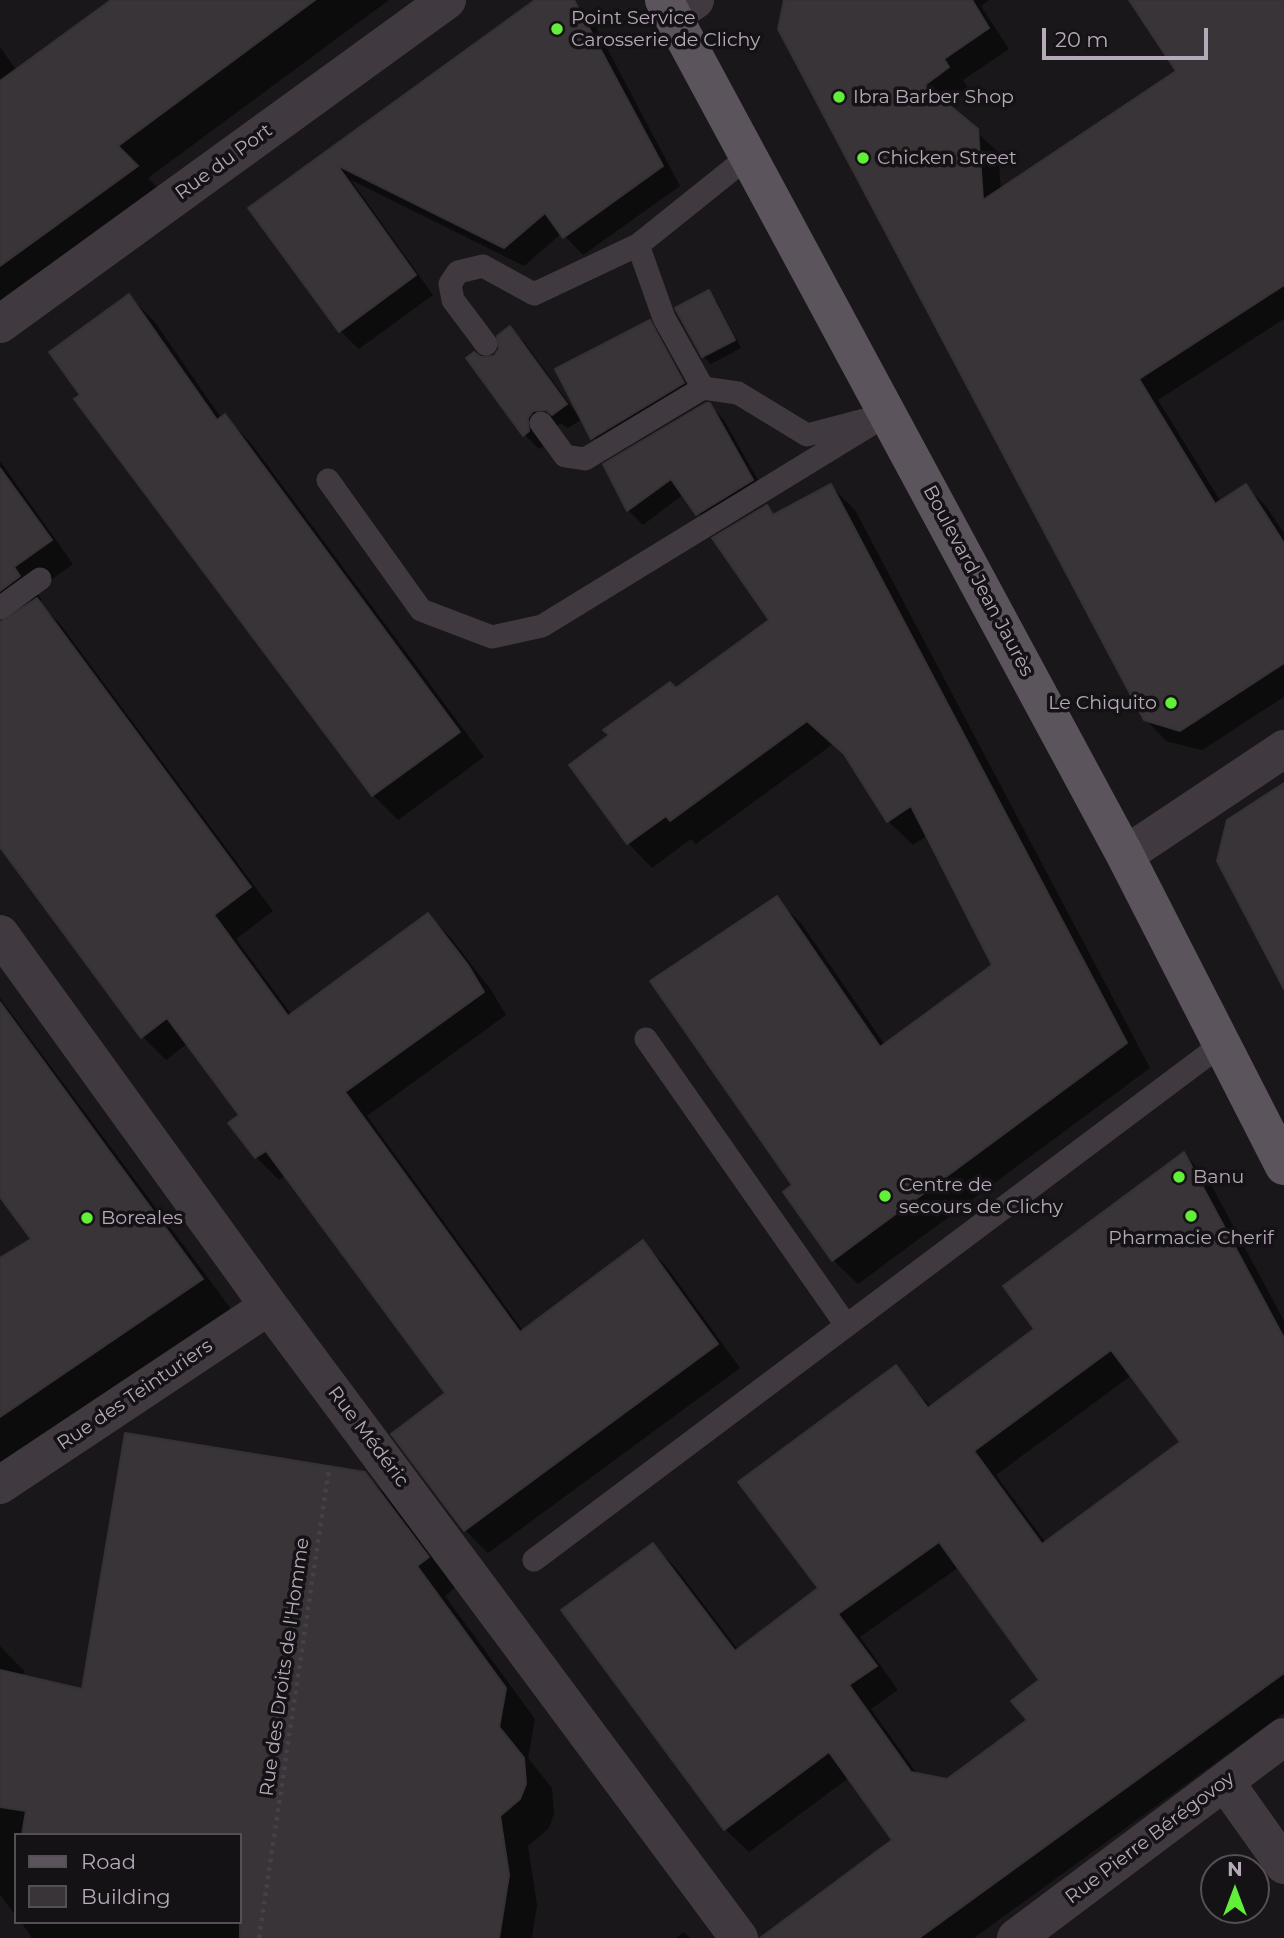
<!DOCTYPE html>
<meta charset="utf-8">
<style>
body{margin:0}
#map{position:relative;width:1284px;height:1938px;overflow:hidden;background:#191719;font-family:Montserrat,sans-serif}
canvas{display:block}
.legend{position:absolute;left:14px;top:1833px;width:228px;height:91px;box-sizing:border-box;background:#141214;border:2px solid #554e56;margin:0;padding:9px 12px;list-style:none;font-size:21px;color:#b6a9b9}
.legend li{display:flex;align-items:center;gap:14px;height:35px}
.legend b{width:35px;border:2px solid #554e56}
.north{position:absolute;left:1200px;top:1854px;width:70px;height:70px;box-sizing:border-box;background:#141214;border:2px solid #554e56;border-radius:50%;rotate:0deg;font-size:19px;font-weight:700;line-height:28px;text-align:center;color:#b6a9b9}
.north::after{content:'';display:block;margin:auto;width:24px;height:32px;background:#61ef39;clip-path:polygon(50% 0,100% 100%,50% 72%,0 100%)}
.scale{position:absolute;left:1042px;top:28px;width:166px;height:32px;box-sizing:border-box;border:4px solid #b6a9b9;border-top:0;padding-left:9px;font-size:21px;line-height:24px;white-space:nowrap;color:#b6a9b9;-webkit-text-stroke:5px #141214;paint-order:stroke}
</style>
<div id="map">
<canvas width="1284" height="1938"></canvas>
<ul class="legend">
<li><b style="height:9px;background:#5c545d"></b>Road</li>
<li><b style="height:19px;background:#383438"></b>Building</li>
</ul>
<div class="north">N</div>
<div class="scale">20 m</div>
</div>
<script>
const g = document.querySelector('canvas').getContext('2d');
g.lineJoin = 'round';
function paint(path, color) { g.fillStyle = color; g.fill(path, 'evenodd'); }
function trace(path, color, width, dash) { g.strokeStyle = color; g.lineWidth = width; g.lineCap = dash ? 'butt' : 'round'; g.setLineDash(dash || []); g.stroke(path); }
function label(font, color, halo, rows, align = 'center') {
  g.font = font + ' Montserrat,sans-serif'; g.lineWidth = 7; g.setLineDash([]); g.textBaseline = 'middle'; g.strokeStyle = halo; g.fillStyle = color; for (const [text, x, y, turn = 0] of rows) {
    g.save(); g.translate(x, y); g.rotate((+turn || 0) * Math.PI / 180); g.textAlign = isNaN(turn) ? turn : align; if (halo) g.strokeText(text, 0, 0); g.fillText(text, 0, 0); g.restore();
  }
}
paint(new Path2D(`
 M114 0H389L148 178 168 198 0 320V47L17 71Z
 M538 0H571L592 20 680 186 583 255 562 233 524 266 351 180 433 295 359 349 340 331 251 208Z
 M786 0H989L981 6 1009 49 963 80 969 89 947 105 998 152 1001 190 1179 71 1131 0H1284V319L1158 400 1221 502 1246 486 1266 506 1284 533V697L1202 750 1166 741 1145 719Z
 M709 292 716 300 741 348 711 364 703 356 678 308Z
 M129 296 154 321 222 419 225 417 250 442 484 757 398 820 373 795 83 395Z
 M650 323 657 330 690 391 599 445 582 419 568 428 562 424 548 426 542 433 544 446 539 449 524 434 481 359 495 357 510 329 525 343 579 417Z
 M710 405 724 420 767 496 712 529 684 494 643 525 628 510Z
 M0 461 73 564 36 591 42 600 39 603 60 624 273 911 236 939 292 1015 428 915 451 938 491 990 506 1015 367 1116 524 1332 643 1243 666 1266 740 1368 488 1553 465 1530 394 1434 448 1394 286 1175 279 1180 256 1157 241 1116 188 1043 166 1060 143 1037 0 842Z
 M831 486 855 510 1150 1068 858 1284 833 1260 794 1185 776 899 801 923 885 1045 994 965 928 835 913 845 888 821 849 759 833 744 696 844 691 839 652 868 628 843 676 690 771 620 767 507 775 515Z
 M0 998 231 1309 0 1465V1260L34 1239 0 1194Z
 M1184 1154 1207 1177 1284 1321V1713L974 1938H805L895 1840 850 1777 749 1852 725 1829 653 1545 676 1568 739 1651 820 1589 896 1368 931 1407 1036 1330ZM1132 1375 1182 1442 1046 1543 996 1475ZM959 1567 1041 1680 1029 1721 948 1781 918 1775 871 1709 898 1690 860 1637Z
 M364 1473 394 1503 456 1587 445 1596 535 1719 528 1758 552 1788 554 1814 549 1828 528 1846 537 1905 532 1938H32L21 1922H240V1835H16V1916L0 1895V1646L24 1671 23 1676 84 1691Z
 M684 1932 690 1938H676Z`), '#0007');
const building = new Path2D(`
 M111 0H315L118 146 138 166 0 266V81Z
 M535 0H574L663 166 563 238 545 213 504 248 337 165 416 275 339 332 248 208Z
 M784 0H972L989 28 944 59 949 67 925 85 978 129 983 200 1176 71 1129 0H1284V285L1139 379 1215 504 1246 484 1284 543V663L1180 731 1144 720 778 29Z
 M709 290 735 340 702 357 675 308Z
 M129 294 217 420 225 414 460 732 372 796 74 399 80 395 49 352Z
 M650 320 684 383 591 439 555 369Z
 M510 326 567 404 552 415 546 410 533 411 528 418 529 431 523 436 466 358 474 352 481 357 494 356 499 349 497 336Z
 M706 403H710L753 480 696 515 671 479 627 511 603 464Z
 M0 468 52 540 14 567 20 576 0 591Z
 M831 484 1127 1043 832 1261 783 1192 792 1185 650 981 777 896 880 1047 992 965 911 806 887 822 844 754 807 721 670 821 666 816 627 844 569 765 609 735 603 730 670 682 676 688 769 620 712 538 767 505 773 515Z
 M37 598 251 887 214 915 288 1016 428 913 468 965 484 992 345 1092 520 1332 643 1240 718 1344 464 1531 391 1434 445 1393 266 1151 255 1158 228 1123 239 1115 167 1018 141 1038 0 847V622Z
 M1284 783V989L1217 861 1227 820Z
 M0 1002 203 1279 0 1417V1258L31 1239 0 1197Z
 M1184 1152 1284 1338V1673L919 1938H760L892 1840 829 1752 724 1830 561 1610 653 1543 735 1651 818 1588 738 1482 896 1365 928 1408 1034 1329 1003 1286ZM1111 1350 1180 1442 1042 1544 974 1451ZM939 1542 1039 1680 1011 1701 1027 1720 947 1779 911 1772 849 1685 877 1666 838 1614Z
 M125 1433 365 1472 429 1557 417 1566 506 1688 499 1727 524 1758 526 1784 520 1799 500 1816 509 1875 499 1938H240V1835H22L26 1811 0 1807V1670L82 1689Z`);
paint(building, '#383438');
trace(building, '#353135', 2);
trace(new Path2D(`
 M259 1938 329 1468`), '#464047', 4.5, [3.5, 5]);
trace(new Path2D(`
 M749 156 638 245 664 318 703 388 738 393 807 435 864 420
 M486 344 453 300 450 284 458 272 483 266 534 294 638 245
 M541 423 565 456 585 459 703 388
 M328 480 421 610 492 637 542 626 888 414
 M0 608 40 579
 M646 1039 846 1325
 M534 1560 1222 1044`), '#403a40', 23);
trace(new Path2D(`
 M672 15 695 0
 M0 324 447 0
 M1125 855 1284 749
 M0 934 269 1306 739 1938
 M0 1485 269 1306
 M1225 1782 1284 1865
 M1016 1938 1284 1737`), '#403a40', 38);
trace(new Path2D(`
 M664 0 1125 855 1284 1166`), '#5c545d', 38);
for (const [x, y, r, color] of [
 [557,29,7,"#61ef39"],
 [839,97,7,"#61ef39"],
 [863,158,7,"#61ef39"],
 [1171,703,7,"#61ef39"],
 [1179,1177,7,"#61ef39"],
 [885,1196,7,"#61ef39"],
 [1191,1216,7,"#61ef39"],
 [87,1218,7,"#61ef39"]
]) { const dot = new Path2D(); dot.arc(x, y, r, 0, 2 * Math.PI); g.fillStyle = color; g.fill(dot); trace(dot, '#141214', 2.5); }
label('19px', '#b6a9b9', '#141214', [
 ["Point Service",571,18],
 ["Carosserie de Clichy",571,40],
 ["Ibra Barber Shop",853,97],
 ["Chicken Street",877,158],
 ["Le Chiquito",1157,703,"right"],
 ["Banu",1193,1177],
 ["Centre de",899,1185],
 ["secours de Clichy",899,1207],
 ["Boreales",101,1218],
 ["Pharmacie Cherif",1191,1238,"center"]
], 'left');
label('19px', '#b6a9b9', '#141214', [
 ["Rue du Port",224,162,-36],
 ["Boulevard Jean Jaurès",978,581,62],
 ["Rue des Teinturiers",135,1395,-34],
 ["Rue Médéric",368,1437,53],
 ["Rue des Droits de l'Homme",285,1667,-82],
 ["Rue Pierre Bérégovoy",1150,1838,-37]
]);
</script>
